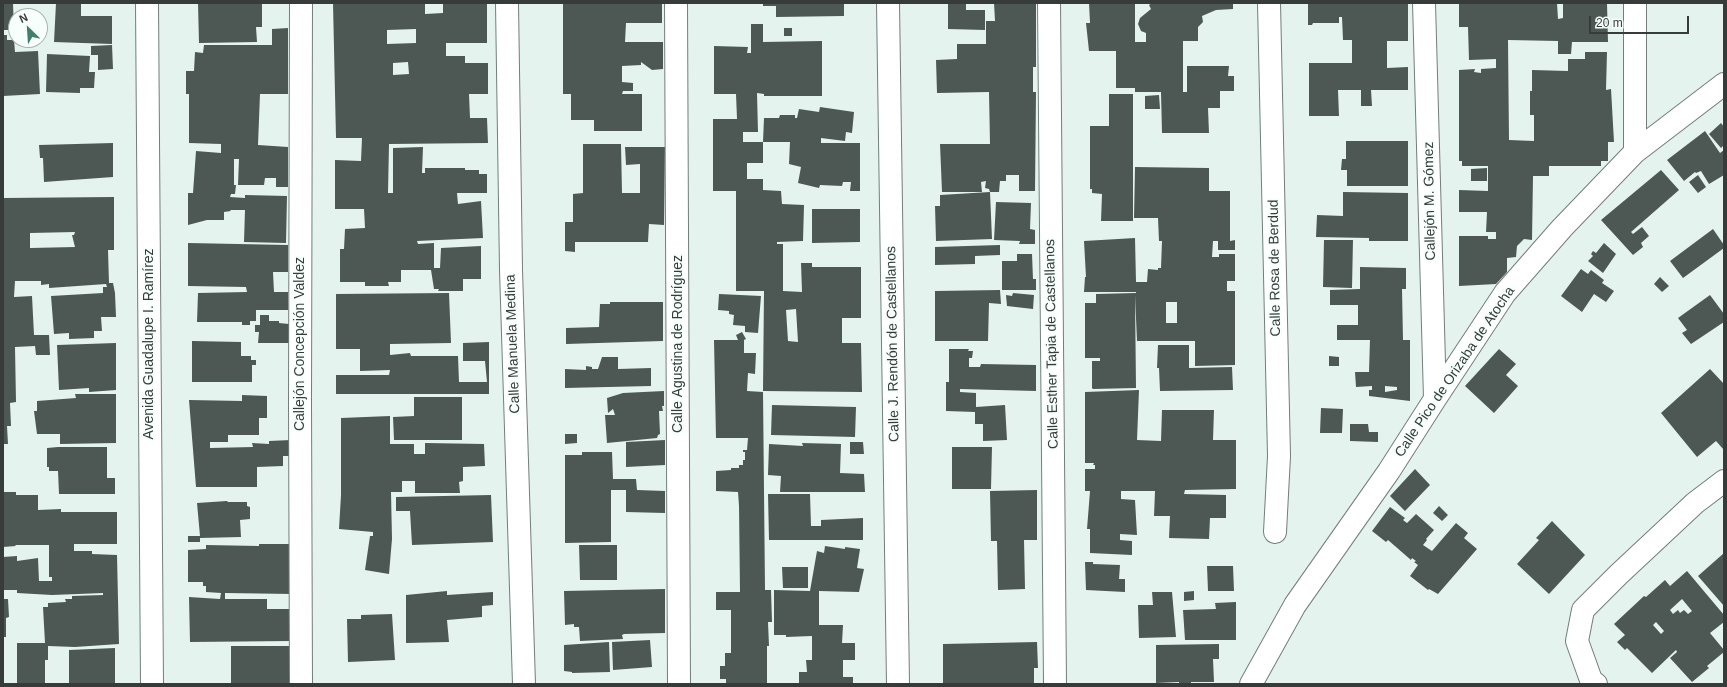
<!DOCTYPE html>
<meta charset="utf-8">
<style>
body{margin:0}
#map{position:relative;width:1727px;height:687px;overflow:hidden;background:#e5f3ee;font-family:Arial,sans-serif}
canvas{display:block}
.frame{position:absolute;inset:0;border:4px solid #373c3b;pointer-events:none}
.north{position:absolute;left:8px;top:8px;width:40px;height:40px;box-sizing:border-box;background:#f6fffc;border:1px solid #aab1af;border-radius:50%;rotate:335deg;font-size:11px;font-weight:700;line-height:16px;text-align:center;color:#373c3b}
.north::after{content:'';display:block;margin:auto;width:14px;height:18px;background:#407f6d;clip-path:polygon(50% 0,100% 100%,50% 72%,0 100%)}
.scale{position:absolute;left:1589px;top:16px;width:100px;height:18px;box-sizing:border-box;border:2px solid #373c3b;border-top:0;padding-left:5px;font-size:12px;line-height:14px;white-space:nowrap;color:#373c3b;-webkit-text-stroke:3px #f6fffc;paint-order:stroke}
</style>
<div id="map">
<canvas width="1727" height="687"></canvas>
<div class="frame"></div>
<div class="north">N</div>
<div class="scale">20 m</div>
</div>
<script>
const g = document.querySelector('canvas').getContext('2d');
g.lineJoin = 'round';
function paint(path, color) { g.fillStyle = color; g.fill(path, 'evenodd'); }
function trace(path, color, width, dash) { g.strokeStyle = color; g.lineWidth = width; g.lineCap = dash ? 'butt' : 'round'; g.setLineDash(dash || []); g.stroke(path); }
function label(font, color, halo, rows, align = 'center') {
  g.font = font + ' Arial,sans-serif'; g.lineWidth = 4; g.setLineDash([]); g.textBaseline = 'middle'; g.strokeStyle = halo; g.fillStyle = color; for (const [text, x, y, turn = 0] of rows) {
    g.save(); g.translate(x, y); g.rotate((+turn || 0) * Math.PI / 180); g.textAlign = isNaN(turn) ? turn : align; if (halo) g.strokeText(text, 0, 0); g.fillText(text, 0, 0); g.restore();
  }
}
paint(new Path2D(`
 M3 3H13L14 30H3Z
 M56 3H81V16H112V44L54 42Z
 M198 3H262V27H256L257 42 199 43Z
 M333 3H425V14L443 13V3H487V43H446V56H465V63H488V94H469L470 118H487L488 143 389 144 388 193H393V148L423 147 422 173H425V168H465V170H479V174H487V193H457L458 204 481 201 483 238 417 241 418 244 434 243V268H440L441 248 481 246V279H463V291H438L439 289H434L431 270H401V282H388L389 286H365V282H340V249H344L345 229 365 228 364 209H335V160L361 161 362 138H336ZM416 29V43L387 44V30ZM408 62 409 74 393 75V63Z
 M563 3H662V23H626L625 42H663V69L652 70 641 62V65L622 66V82L633 83V91H623L622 94H642V131H594V120H571V94H563Z
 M763 3H844V16L776 17V6H763Z
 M948 3H966V10H985V30L948 29Z
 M994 3H1036V67H1033V92H1036L1035 191H1019V175H1006V181H1000L999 192H990L989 189 985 188 986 181 981 182 982 192H942L940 144H990L989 92 937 93 936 60 957 59V44H986V21H995Z
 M1089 3H1135V42H1146V33L1141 31 1138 24 1140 18 1151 9 1149 5 1152 3H1233V9L1216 10 1202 16 1203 22 1198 27V41H1183V92H1187V66H1229L1228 76H1234V91H1220V108H1208L1209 133H1162L1161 92H1135V88H1116V51H1089L1086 23H1090Z
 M1308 3H1408V41H1387V68L1408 67V90H1371L1372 106H1361V90H1338L1339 116H1309V63H1352V40H1343L1342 17H1339V23H1313L1312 25H1308Z
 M1459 3H1557L1558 19 1563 18V3H1607L1608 42H1572L1571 54H1558V41L1508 40 1509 140 1534 141V115H1530V91H1532V70L1568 71V59H1585V52H1607L1606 90 1611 89 1614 142H1608V161H1601V166H1549V176H1533L1532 240 1524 239 1517 246 1516 257 1507 258V272L1496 284 1459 286V236H1488V239H1496V232H1486L1487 212H1459V190L1488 191V166H1462V161H1459V70L1475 69 1474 72 1481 73V69L1496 68V59L1469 60 1468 27H1459Z
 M751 24H763V42L822 41V96H764V94L757 93 758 132H743V142H763L764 118H779L780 115H795V118H797L799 109 819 112 820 107 854 112 852 133 846 132 845 141 821 138V143H860V191H850L851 182H843L842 186 820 185 819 188 798 183 801 167 789 164 790 142H763V163H747V179H763V190L781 191 782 204 804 205 803 241 777 242V244H783V291L802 292 801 263H812V267H861V318H842V343H861L862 392 763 391 764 291H736V191H713V119H737L736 94H714V46L748 47 747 53H751ZM796 309 798 342 788 341 786 310Z
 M288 28V94H260L258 145 288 147V187H276V178H265L264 185H238L239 159H234V185H236L235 194H231L230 197 245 198V195L287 196 286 243 244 242 245 210H230L231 211 224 212V220H207L188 225V193H193L196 151 221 153V144L189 143V94H186V71H194L195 52 203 53 204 45H272V29Z
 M784 28H792V36H784Z
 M3 35H7V40H14L15 52 38 51 40 94 3 96Z
 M112 45 113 69 98 70V55H91V46Z
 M47 54 90 56 89 72H95L94 88H80V93L46 92Z
 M1109 94H1133V221H1101L1102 194 1092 193V189H1090V126H1109Z
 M1159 95 1160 109H1145V96Z
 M1721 123 1724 127V145L1721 148 1709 134Z
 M1705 131 1720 153 1724 150V175L1709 184 1701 171 1696 173 1695 172 1684 181 1667 160Z
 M1346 141H1408V186H1347V170H1341L1342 159H1346Z
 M113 143V177L44 182 43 158H40L39 145Z
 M583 144H621L622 193H640V164L626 165 625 147H665L664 225 649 224 648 242H575V252L565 251V222H573V194L583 193Z
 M1135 167 1209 168V191H1230V241L1235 240V250H1218V241H1213L1212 257H1219V254H1235V281H1227V291H1235V365L1195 366V341H1137L1135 295 1136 388 1093 389 1092 388V361H1100V358H1085V303H1096V294L1136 293V292H1084L1085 277H1086L1084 241 1135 238 1136 282H1147L1148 269 1158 270V268H1161L1162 241H1159L1158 218H1134ZM1166 302H1177V323H1166Z
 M1487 168V181H1471V169Z
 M1661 170 1679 190 1631 232 1633 234 1642 227 1649 236 1641 243 1643 247 1633 255 1601 220Z
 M1698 175 1706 187 1698 193 1689 182Z
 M990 192 992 239 936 241 935 206H940V195Z
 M1343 192 1408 193V241H1369V238L1316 237 1317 215 1343 216Z
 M114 197V250H108L109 283H113L115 293 116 317H101L102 331H94V338L69 339V333L54 334 51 296 103 293V287H107L106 284 49 288V284L41 285V281H15L14 297 32 296 34 335H49L50 355H36L35 346 15 347 16 402 10 403 11 426H7L8 444H3V198ZM75 232 74 235H72L75 247 30 248V233Z
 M996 202 1031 203 1030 229 1035 230V244H1019L1020 241 994 240Z
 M812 209H860V242L812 243Z
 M1713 229 1724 245V248L1683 278 1670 261Z
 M1324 240H1353L1352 288 1323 287Z
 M188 243 288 245V272H273L274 292H288V310H256V321H250V325H242V322H197L198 293 247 292 246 287 188 286Z
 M1604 243 1616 254 1603 273 1588 261 1593 256 1591 254 1593 251 1596 253Z
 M1000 245V255L975 256V264L935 265V247Z
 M1017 254H1032L1033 279H1036V290H1002V261H1017Z
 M1360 267 1406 268V289H1402L1403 340H1410V401L1369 396V390H1372V386L1356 387 1355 372H1369L1370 340H1337V325H1358V305H1330V290L1360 289ZM1385 386 1397 387V390L1385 392Z
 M1581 269 1588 274 1591 270 1604 280 1602 283 1614 291 1606 302 1594 294 1582 312 1561 296Z
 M1660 277 1669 286 1662 292 1654 284Z
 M1000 290 1001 304 989 303 988 341H935V291Z
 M449 293 451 343 390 344V355L410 353 411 356H458L459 382H487L485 361H463V343L489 342V394H336V375H389L390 370 360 371V349H336V294Z
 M1013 293 1034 295 1033 309 1007 306 1006 295 1012 296Z
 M719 294 761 296 758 333 745 332V326L733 325 734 315 729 314V311L718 310Z
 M1710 295 1724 314V322L1691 344 1682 333 1687 330 1678 318Z
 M610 302H663V341L566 344V328L599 327 600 304H610Z
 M260 315H269V321H279V323L289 324V343H258L259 332H255V325H260Z
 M742 332 746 339 744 340V353H756L755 374 748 373 747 391 763 392 765 590H771L772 622H768L769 646H767V684H726V679H720V666H725V653H731V610H716V592H740L739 506 738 492 716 491V471L731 470V468H739V465H743V460H745V452H743V450H747L748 438H716L714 340H738L736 335Z
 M192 341 241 342V356H251V360H256V365H252V382H192Z
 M116 343V390L89 392V388L59 390 57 345Z
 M1158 345H1189V368L1232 367 1233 390 1160 391 1159 368H1157Z
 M949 349H969L968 351H973L972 358H969V367H980L981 364 1036 365V391L960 389V392L976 393V407L1005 405 1007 440 983 441V424H975V412L946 411V382H949Z
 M1499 349 1516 364 1506 375 1518 386 1494 413 1465 386Z
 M1329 356 1339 357V366H1329Z
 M602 357H618V369L651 368V386L565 388V369L586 370V366L592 367V369H598Z
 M1710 369 1724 384V450L1716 441 1697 457 1661 413Z
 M1139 390 1137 440 1161 441 1162 410H1214L1213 440H1236V489L1185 490 1184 494 1226 495V518H1210L1209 539 1169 538 1170 516H1154L1155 491H1121V499L1135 500 1137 535 1120 534V540L1132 541V555L1090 553V529H1087L1090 491H1085V469H1095V465H1093L1094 463H1085V392Z
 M664 391V406H662L663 411H659L660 434 658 435 657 438 607 443 605 415H615L613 409 608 413 607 398 623 393Z
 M75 394H116V443L60 444V434H37L34 411H37V401L76 398Z
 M242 395 267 396V418H259V435H228V442H210V448L253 447 252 443 269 444V441L291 440V456H283V466L257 467V487H196L189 400 242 401Z
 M414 397H462V440H394L393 417 414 416Z
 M772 405 856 407 855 437 771 435Z
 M1321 408 1343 409 1342 433H1320Z
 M390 416V444H414V454H425V443L484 444 485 466 463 467V481L459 482 460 493H415V481H402V492H391L392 539 389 574 365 570 370 536H373V532L339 529 341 495V418Z
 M1350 424H1368L1369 432H1378V442L1350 441Z
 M565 434H577V443L565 444Z
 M665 440V465L626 467V442Z
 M850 442H863L864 454H850Z
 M802 443 841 444 840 473 864 474 865 492H780L781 476 768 475 769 444 803 446Z
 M58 447H107V478H115V494H59L58 471H49V467H47V448Z
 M952 447H992L991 489H952Z
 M582 452H612L613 479H636L637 490 665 491V513L626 512V490H611V542L565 543V455H582Z
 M1415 469 1430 485 1405 511 1390 496Z
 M1037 490V540H1024L1025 589 998 590 997 541H991L990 491Z
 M3 492H16V495H38V510L61 509V512H117V544H74V551H92V554L117 555 119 644 75 647 48 646V660H45V684H17V643H45L43 607H48V603L66 602 65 599H72V596L103 595V593L52 595 17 593V590H3V557L17 556V561L38 558 39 581H52V577H49V545H15L16 546 3 547Z
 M768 494H810L811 526H821V520L863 518V540H769Z
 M491 495 493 542 412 545 410 511H396V497Z
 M227 501 228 502H247V506L250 507V519L240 520 241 537 200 538V542H188V536H200L197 503Z
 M1439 506 1448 515 1442 521 1433 513Z
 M1390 507 1405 518 1403 520 1407 523 1416 514 1434 530 1426 539 1427 540 1423 545 1432 551 1456 523 1468 533 1464 538 1477 549 1438 594 1429 589 1428 590 1410 576 1418 565 1414 562 1416 561 1412 558 1411 560 1388 540 1386 542 1372 531Z
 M1552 521 1585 555 1549 594 1517 564 1539 540 1536 538Z
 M259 544H292V594L225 593V599H267V609H291V641L190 642 189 597 220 599 221 593 206 592V586H203V582H188V550L206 549V545L259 546Z
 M579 545H617V580H580Z
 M825 546 845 549V547L860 549 857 568 864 569 859 592 819 591V625H843L842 643H855V660H843V677H853V684H799V672H807L806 660H812V636L786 637V635H774V590L810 591 817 551 824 553Z
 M1724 553V606L1698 576Z
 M1085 562H1093V564L1120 565 1119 579H1125V592L1086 590Z
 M1207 566H1233L1234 591H1208Z
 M782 567H808V588H783Z
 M1687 571 1724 615V622L1710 633 1724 650V652L1707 666 1709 668 1692 682 1670 658 1677 652 1676 650 1652 673 1627 648 1625 650 1617 642 1625 635 1614 624 1644 596 1646 597 1665 580 1670 586ZM1682 599 1692 611 1688 614 1684 610 1680 613 1678 610 1673 614 1670 610ZM1656 622 1664 631 1661 634 1653 625Z
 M665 589V633L624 634 622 635 623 639 580 641 579 627H574V624L565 625 564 591Z
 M447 591V595L493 592V605L482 606V617L447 620 449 642 406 643V595Z
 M1194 591V600L1184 601V592Z
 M1152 592H1172L1176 637 1139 638 1138 605H1153Z
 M3 599H8L9 617 6 618V637H3Z
 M1236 602V640H1185L1183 610 1216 609 1215 603Z
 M392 614 395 660 348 662 347 619H361V615Z
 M650 640 652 667 613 670 612 642Z
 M609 642 610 672 572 673V672L564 671V645Z
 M1037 642 1038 668H1034V684H943V644Z
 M1219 644V659H1213L1214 682H1191V684H1179V682L1156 683V645Z
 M231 646H291L290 684H231Z
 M115 648V684H69V650Z`), '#4d5854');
const minor = new Path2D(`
 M301 3 300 401 301 684
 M507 3 511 270 524 684
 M676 3 679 684
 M888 3 898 684
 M1049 3 1055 684
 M1269 3 1279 456 1275 532
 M1424 3 1435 399
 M1635 3V152
 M1251 684 1295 605 1389 471 1435 399 1505 293 1562 228 1635 152 1724 84
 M1596 684 1591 680 1577 641 1583 610 1618 575 1695 503 1724 481`);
const primary = new Path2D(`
 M147 3 152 684`);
trace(minor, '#727e7a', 24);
trace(primary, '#727e7a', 24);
trace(minor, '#fff', 22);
trace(primary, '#fff', 22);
label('14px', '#373c3b', '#f6fffc', [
 ["Callejón M. Gómez",1430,201,-91],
 ["Calle Rosa de Berdud",1275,268,-91],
 ["Avenida Guadalupe I. Ramírez",149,344,-90],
 ["Callejón Concepción Valdez",300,344,-90],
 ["Calle Manuela Medina",513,344,-92],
 ["Calle Agustina de Rodríguez",678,344,-90],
 ["Calle J. Rendón de Castellanos",893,344,-91],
 ["Calle Esther Tapia de Castellanos",1052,344,-91],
 ["Calle Pico de Orizaba de Atocha",1455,372,-56]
]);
</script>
